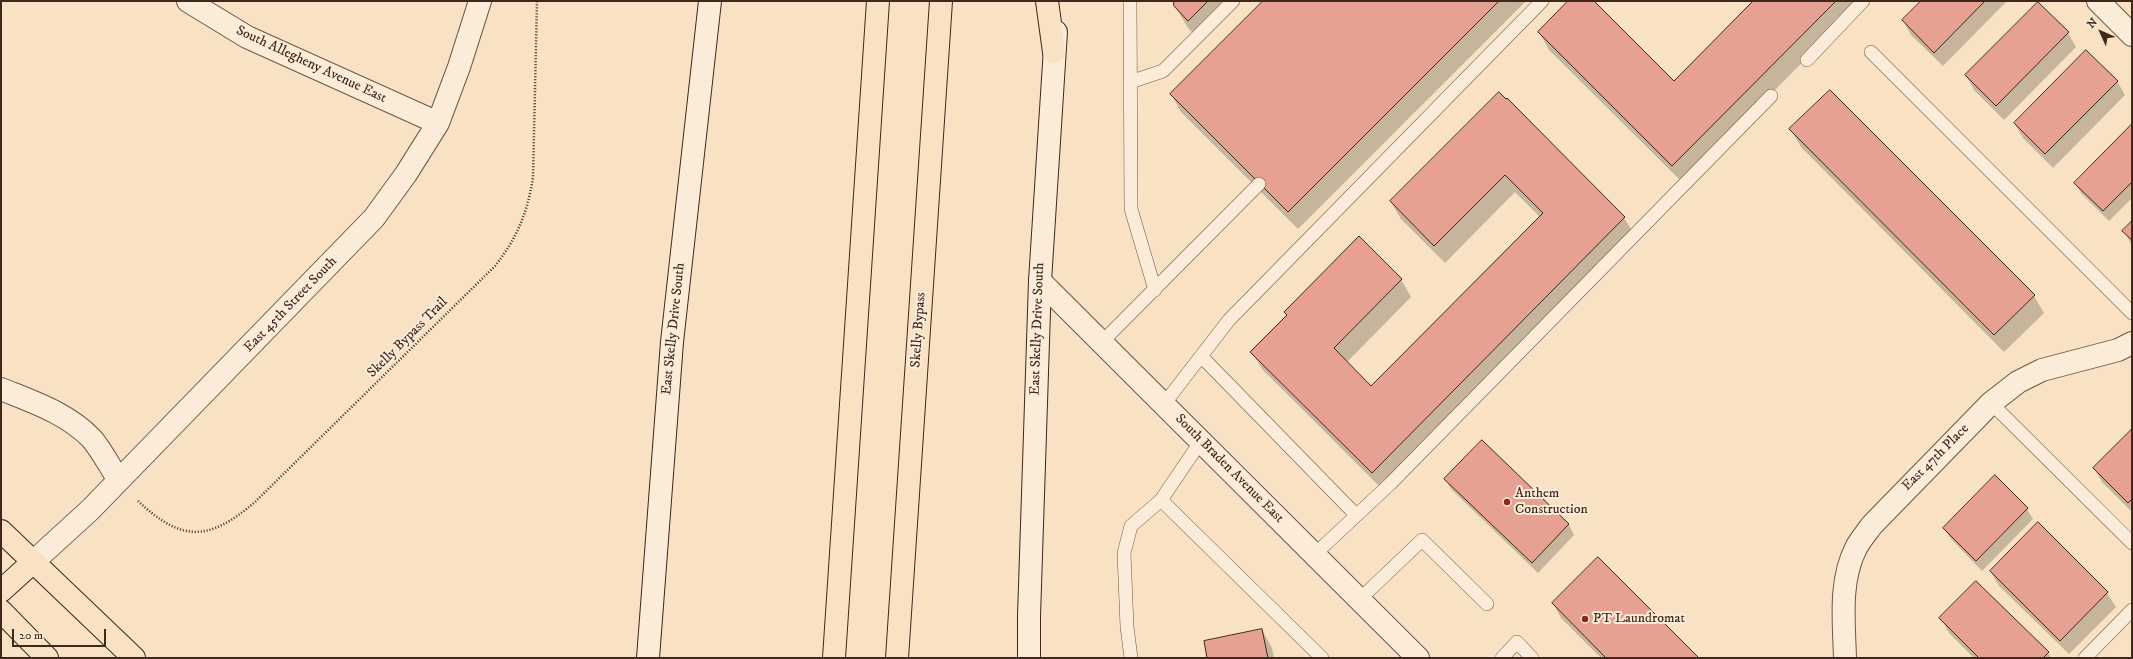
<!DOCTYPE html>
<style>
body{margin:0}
#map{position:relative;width:2133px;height:659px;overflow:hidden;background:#f8e2c3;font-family:"IM FELL DW Pica",serif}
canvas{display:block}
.frame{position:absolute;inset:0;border:2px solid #40271c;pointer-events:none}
.north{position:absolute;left:2081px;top:12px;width:40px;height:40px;-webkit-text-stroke:3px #faecd8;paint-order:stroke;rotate:315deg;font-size:11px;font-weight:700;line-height:16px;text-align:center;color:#40271c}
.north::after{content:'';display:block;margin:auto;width:14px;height:18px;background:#40271c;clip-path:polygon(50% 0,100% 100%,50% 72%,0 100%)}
.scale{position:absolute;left:12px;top:629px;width:94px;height:18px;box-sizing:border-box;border:2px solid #40271c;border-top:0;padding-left:5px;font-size:12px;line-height:14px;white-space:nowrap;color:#40271c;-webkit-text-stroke:3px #faecd8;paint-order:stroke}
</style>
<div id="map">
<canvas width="2133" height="659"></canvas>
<div class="frame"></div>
<div class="north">N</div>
<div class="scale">20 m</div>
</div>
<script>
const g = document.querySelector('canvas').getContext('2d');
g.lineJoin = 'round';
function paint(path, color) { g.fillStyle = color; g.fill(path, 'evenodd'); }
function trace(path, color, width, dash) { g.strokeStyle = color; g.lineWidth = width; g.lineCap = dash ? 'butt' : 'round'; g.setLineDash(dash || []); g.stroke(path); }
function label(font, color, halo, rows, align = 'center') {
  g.font = font + ' "IM FELL DW Pica",serif'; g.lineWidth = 4; g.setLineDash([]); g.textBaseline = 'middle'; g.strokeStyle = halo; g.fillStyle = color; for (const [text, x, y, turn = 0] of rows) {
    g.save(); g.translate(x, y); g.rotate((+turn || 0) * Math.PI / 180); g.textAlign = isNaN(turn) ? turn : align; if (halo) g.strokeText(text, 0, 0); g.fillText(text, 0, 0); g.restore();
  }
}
paint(new Path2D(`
 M1175 1H1241L1201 42 1188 28 1175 6Z
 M1264 1H1526L1298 229 1181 112 1171 94Z
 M1570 1H1593L1674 82 1755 1H1863L1683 183 1549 50 1539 32Z
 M1922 1H2007L1943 66 1911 35 1903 20Z
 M2068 33 2076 47 2004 120 1974 90 1966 75Z
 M2117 81 2125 95 2053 168 2023 138 2015 124Z
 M1507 99 1624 218 1635 235 1383 490 1262 369 1252 352 1287 316 1285 312 1401 279 1411 297 1347 362 1371 387 1540 217 1515 192 1445 263 1401 219 1391 202Z
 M2132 125V198L2109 221 2081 193 2075 183Z
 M1791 130 2034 296 2044 313 2004 352 1801 147Z
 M2132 223V246L2124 231Z
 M2132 430V512L2102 482 2094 468Z
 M1482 442 1569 525 1574 535 1538 573 1451 489 1445 479Z
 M1995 477 2027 509 2033 519 1982 571 1950 538 1944 528Z
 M1991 572 2107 593 2116 607 2069 654 1999 586Z
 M1553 603 1698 658H1601L1561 618Z
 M1941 618 2048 653 2051 658H1974L1949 633Z
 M1262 630 1272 648 1274 658H1208Z`), '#0003');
const building = new Path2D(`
 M1174 1H1208L1188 21 1174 6Z
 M1263 1H1499L1288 212 1170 94Z
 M1568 1H1594L1674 81 1753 1H1836L1672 166 1538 32Z
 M1921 1H1985L1934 53 1902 20Z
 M2038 2 2069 32 1996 106 1965 75Z
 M2086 50 2118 81 2045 154 2014 123Z
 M1830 90 2035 295 1994 335 1789 129Z
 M1499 92 1506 99 1507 98 1625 217 1372 473 1250 352 1287 315 1284 312 1359 236 1402 279 1334 348 1371 386 1543 213 1505 175 1434 246 1390 201Z
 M2132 124V182L2103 211 2074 183Z
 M2132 221V240L2122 231Z
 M2132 429V499L2128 503 2093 468Z
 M1482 440 1569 524 1532 563 1444 479Z
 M1995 475 2028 508 1976 561 1943 528Z
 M2038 522 2108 592 2060 641 1990 571Z
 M1598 557 1699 658H1606L1552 603Z
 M1976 581 2049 652 2043 658H1979L1939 618Z
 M1262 629 1268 658H1207L1204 641Z`);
paint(building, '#e7a193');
trace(building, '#40271c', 1);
const service = new Path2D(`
 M1130 1 1131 209 1155 290
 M1871 52 2132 313
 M1807 60 1863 1
 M1130 82 1163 71 1233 1
 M1102 342 1259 184
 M1201 356 1356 515
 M1991 403 2132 543
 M1164 404 1229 320 1542 1
 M1161 500 1322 658
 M1315 554 1390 484 1771 96
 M1359 600 1422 540 1487 604
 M1131 658 1127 627 1124 553 1131 526 1161 500 1201 441
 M1502 658 1517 642 1532 658
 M2085 658 2132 610`);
const minor = new Path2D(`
 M188 1 247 37 438 123
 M1040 281 1418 658
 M1 389C33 402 67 413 92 439 102 451 110 467 119 480
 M33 562 90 510 374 218 406 174 438 123 459 67 480 1
 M1845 658C1844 622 1839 581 1856 548 1860 540 1867 532 1872 525L1991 403 2018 382 2042 370 2118 350 2132 343`);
const tertiary = new Path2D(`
 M2098 1 2132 35`);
const secondary = new Path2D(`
 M648 658 672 342 710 1
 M1029 658V616L1040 281 1056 32`);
const primary = new Path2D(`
 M1 531 134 658
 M1 591 33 562
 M1 611 47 658`);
const motorway = new Path2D(`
 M1047 1 1054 52
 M834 658 878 1
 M897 658 941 1`);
trace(service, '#6e5646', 14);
trace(minor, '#6e5646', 24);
trace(tertiary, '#6e5646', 24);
trace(secondary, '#40271c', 24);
trace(primary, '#40271c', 24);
trace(motorway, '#40271c', 24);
trace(new Path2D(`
 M138 501C183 543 209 541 255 502L495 266C517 238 527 214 533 178L537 1`), '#40271c', 2.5, [1, 2]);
trace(service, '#faecd8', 13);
trace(minor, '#faecd8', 22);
trace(tertiary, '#faecd8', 22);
trace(secondary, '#faecd8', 22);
trace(primary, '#f8e2c3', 22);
trace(motorway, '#f8e2c3', 22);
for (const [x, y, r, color] of [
 [1507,502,4,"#8f2418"],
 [1585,619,4,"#8f2418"]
]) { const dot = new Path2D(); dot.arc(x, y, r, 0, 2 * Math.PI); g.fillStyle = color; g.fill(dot); trace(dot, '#faecd8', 1.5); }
label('14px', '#40271c', '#faecd8', [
 ["South Allegheny Avenue East",311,65,25],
 ["East 45th Street South",291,305,-46],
 ["East Skelly Drive South",674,329,-84],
 ["East Skelly Drive South",1038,329,-88],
 ["Skelly Bypass",919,330,-86],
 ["Skelly Bypass Trail",408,338,-45],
 ["East 47th Place",1936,458,-45],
 ["South Braden Avenue East",1229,469,45]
]);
label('14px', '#40271c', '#faecd8', [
 ["Anthem",1515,494],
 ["Construction",1515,510],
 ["PT Laundromat",1593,619]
], 'left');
</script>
